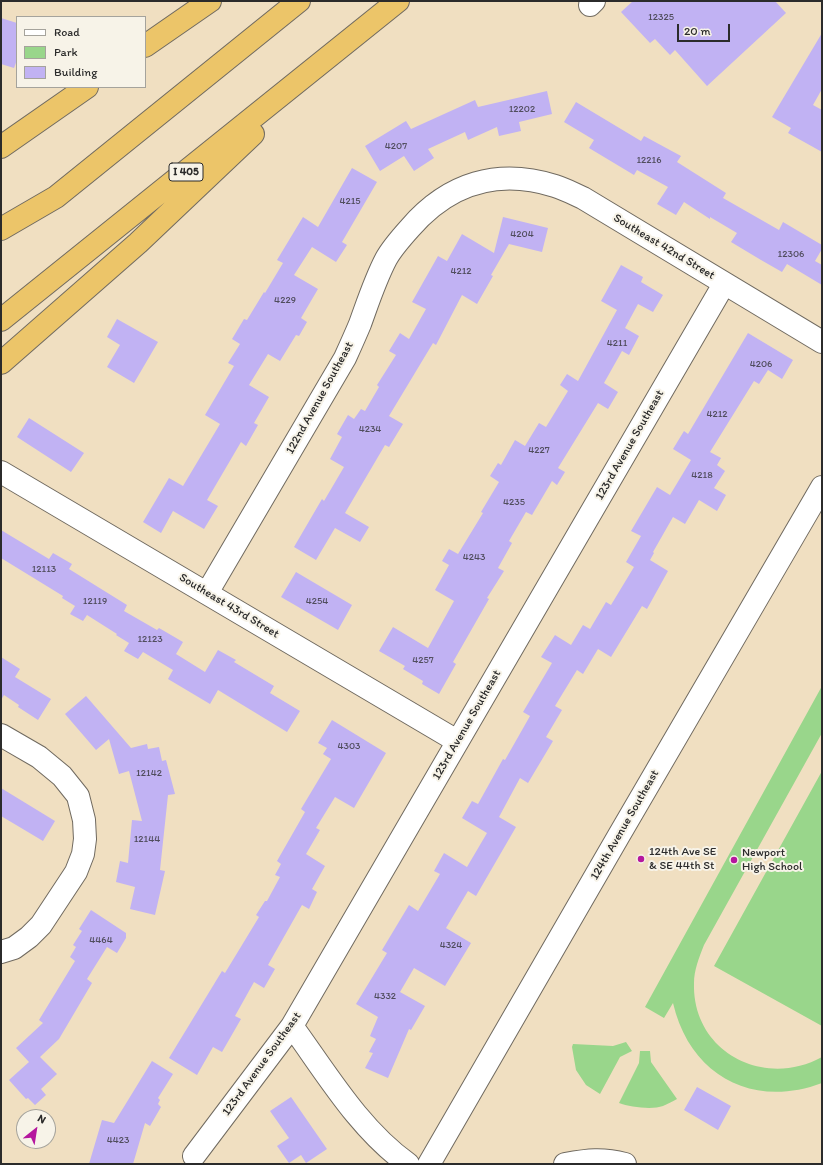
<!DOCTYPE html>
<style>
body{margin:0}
#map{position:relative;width:823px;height:1165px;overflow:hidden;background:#f0dfc1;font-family:Itim,sans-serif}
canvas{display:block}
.frame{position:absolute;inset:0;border:2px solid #2b2b2b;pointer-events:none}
.legend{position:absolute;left:16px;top:16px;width:130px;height:72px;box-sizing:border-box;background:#f7f3e8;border:1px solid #a5a39c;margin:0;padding:5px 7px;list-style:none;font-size:12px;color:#2b2b2b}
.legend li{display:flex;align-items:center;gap:8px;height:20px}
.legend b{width:20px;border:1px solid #a5a39c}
.north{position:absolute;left:16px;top:1109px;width:40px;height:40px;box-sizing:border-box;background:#f7f3e8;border:1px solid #a5a39c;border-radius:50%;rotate:30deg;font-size:11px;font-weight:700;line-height:16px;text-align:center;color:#2b2b2b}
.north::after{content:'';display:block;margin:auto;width:14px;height:18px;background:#b5179e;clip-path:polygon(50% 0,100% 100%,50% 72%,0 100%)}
.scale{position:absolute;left:677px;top:24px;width:53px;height:18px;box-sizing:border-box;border:2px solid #2b2b2b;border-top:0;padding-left:5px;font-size:12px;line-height:14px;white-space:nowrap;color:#2b2b2b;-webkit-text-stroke:3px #f7f3e8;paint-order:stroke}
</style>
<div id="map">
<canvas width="823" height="1165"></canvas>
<div class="frame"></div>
<ul class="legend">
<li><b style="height:5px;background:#fff"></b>Road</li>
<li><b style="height:11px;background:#99d68b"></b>Park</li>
<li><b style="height:11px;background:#c1b2f3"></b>Building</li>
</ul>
<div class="north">N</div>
<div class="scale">20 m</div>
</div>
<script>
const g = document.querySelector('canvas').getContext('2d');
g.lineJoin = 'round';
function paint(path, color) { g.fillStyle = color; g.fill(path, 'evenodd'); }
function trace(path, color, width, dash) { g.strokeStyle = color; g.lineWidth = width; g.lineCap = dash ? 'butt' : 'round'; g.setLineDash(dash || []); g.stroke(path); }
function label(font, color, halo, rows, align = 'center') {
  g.font = font + ' Itim,sans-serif'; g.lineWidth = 4; g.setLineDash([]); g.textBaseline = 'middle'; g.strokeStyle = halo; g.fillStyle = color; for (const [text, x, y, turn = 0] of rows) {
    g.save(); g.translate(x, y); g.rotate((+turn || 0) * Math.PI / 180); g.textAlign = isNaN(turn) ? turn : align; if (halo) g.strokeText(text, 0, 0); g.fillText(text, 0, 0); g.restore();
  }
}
paint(new Path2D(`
 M822 686V733L704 945C699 958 694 970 694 983 692 1052 764 1089 822 1057V1083C753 1109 690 1076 673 1003L664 1018 645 1007Z
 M822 771V1026L714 966Z
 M626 1042 632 1051 620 1057 600 1094 586 1085 576 1070 572 1047 573 1044 613 1046Z
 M640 1051H650L651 1062 677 1099C673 1101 668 1104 663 1106 652 1110 630 1107 619 1103L639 1063Z`), '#99d68b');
paint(new Path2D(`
 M633 1H775L786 13 707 86 675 50 670 55 655 39 650 43 621 12Z
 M1 18 17 23V60L14 68 1 64Z
 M822 33V89L813 105 822 110V152L788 133 791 128 772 117Z
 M547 91 552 114 519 122 521 131 499 136 497 127 468 140 465 132 428 149 434 158 414 171 404 156 380 171 365 146 406 121 411 129 475 100 478 107Z
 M576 102 641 141 644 136 681 156 677 162 726 193 723 198 779 230 783 222 822 245V249L815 261 822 265V285L787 264 782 272 761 260 731 242 737 233 710 217V219L684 202 676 215 657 204 668 187 637 170 634 175 589 148 594 140 564 122Z
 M352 168 377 182 342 242 347 245 336 262 312 247 294 275 318 289 301 318 307 322 299 336 296 335 280 361 268 354 249 385 269 397 254 423 258 425 246 446 241 442 207 500 218 506 204 529 173 511 161 533 143 522 169 478 183 486 220 424 205 415 234 366 228 363 240 344 232 339 244 319 247 320 264 292 265 293 283 263 277 260 303 217 318 227Z
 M503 217 548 228 542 252 509 244 491 275 493 276 477 304 462 295 436 345 433 343 389 416 403 424 389 447 385 445 345 513 369 527 360 542 335 528 316 560 294 547 322 499 324 501 344 467 330 459 342 437 337 434 348 415 354 419 361 409 365 411 379 387 377 385 396 355 389 351 400 333 409 339 426 309 412 302 438 256 447 261 462 234 494 253Z
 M621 265 643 277 641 282 663 295 653 312 638 304 625 328 639 336 629 355 622 351 604 383 618 392 608 409 598 403 558 468 565 472 557 485 552 481 532 515 526 512 509 541 512 543 498 568 504 571 487 598 489 599 453 662 456 664 439 694 422 684 423 681 403 669 405 666 379 651 393 627 428 648 454 601 435 590 449 565 442 561 449 549 458 554 483 513 481 512 499 482 490 476 498 463 501 465 515 440 525 446 539 423 546 427 568 391 560 385 567 374 578 381 617 310 601 301Z
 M117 319 158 342 134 383 107 367 120 345 107 337Z
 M748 333 793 360 782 379 768 370 759 384 754 381 710 452 721 458 717 465 725 471 714 488 726 495 717 511 699 500 685 524 673 517 653 552 654 553 650 560 668 571 647 609 642 606 611 657 598 649 583 674 577 670 555 706 562 710 546 737 553 741 528 783 520 778 499 817 516 827 476 896 468 891 446 928 471 943 445 986 414 968 400 992 425 1006 411 1030 409 1029 388 1078 365 1068 373 1053 369 1052 376 1039 370 1036 378 1017 356 1004 387 953 382 950 409 905 418 911 440 874 434 871 444 853 467 867 487 833 462 818 472 801 478 804 503 759 505 760 530 716 523 712 552 663 541 657 555 635 571 645 583 625 590 629 606 602 611 605 634 567 626 562 641 536 631 531 657 487 670 495 691 460 673 449 684 431 688 434Z
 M29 418 84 453 71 472 17 437Z
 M1 530 49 559 53 553 72 564 69 569 127 605 124 611 157 630 159 628 183 642 176 654 205 672 218 650 236 660 234 662 274 686 270 693 300 711 287 732 218 690 210 704 168 679 173 670 143 652 138 659 124 651 129 643 116 635 117 634 87 615 83 621 70 614 75 606 62 598 63 596 1 558Z
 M296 572 352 605 338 630 281 597Z
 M1 657 20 669 15 677 51 699 38 720 18 707 19 705 4 695 1 700Z
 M86 696 131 748 147 744 148 749 159 747 162 761 166 760 175 794 168 795 160 870 165 871 155 915 130 909 135 887 116 882 120 861 128 863 132 820 142 821 129 771 119 774 109 739 96 750 65 714Z
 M332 720 386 753 354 808 335 797 316 828 320 830 306 854 325 866 312 889 317 892 309 909 302 905 268 965 275 969 264 988 254 982 235 1016 241 1019 222 1052 213 1047 197 1075 169 1058 222 971 225 973 259 917 256 915 265 901H267L280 877 275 875 281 864 277 861 305 812 301 809 331 759 323 754 327 748 318 743Z
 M1 788 55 821 43 841 1 816Z
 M91 910 126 933V938L117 953 107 947 87 979 92 983 59 1039 40 1057 57 1074 41 1089 46 1095 35 1105 28 1098 26 1099 9 1080 29 1062 16 1048 43 1023 39 1020 75 961 70 957 76 947 73 945 82 931 79 929Z
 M152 1061 173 1074 158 1098 160 1100 158 1104 161 1107 150 1126 145 1123 133 1164H89L102 1120 114 1123Z
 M697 1087 731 1106 718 1130 684 1110Z
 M291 1097 327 1149 306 1163 301 1155 289 1163 277 1146 289 1138 270 1111Z`), '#c1b2f3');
const minor = new Path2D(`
 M590 5 594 1
 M1 472 457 741
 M207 593 345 358C350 347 355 336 360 324 368 302 375 280 386 259 392 248 401 238 410 228 449 183 498 168 555 186 565 189 574 194 583 198L822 342
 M1 735 39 757 62 776 78 796 84 820 85 839 83 854 76 872 41 925 29 937 14 948 1 952
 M292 1026C327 1074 359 1129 408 1164
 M194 1156 292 1026 724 284
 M429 1164 618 837 822 487
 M565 1164C588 1160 602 1158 625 1164`);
const highway = new Path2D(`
 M145 46 210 1
 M1 147 87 87
 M1 229 56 197 299 1
 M1 320 398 1
 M1 363 138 243 253 134`);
trace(minor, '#706a60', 24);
trace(highway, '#706a60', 24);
trace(minor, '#fff', 22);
trace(highway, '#ecc569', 22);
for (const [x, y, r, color] of [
 [641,859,4,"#b5179e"],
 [734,860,4,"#b5179e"]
]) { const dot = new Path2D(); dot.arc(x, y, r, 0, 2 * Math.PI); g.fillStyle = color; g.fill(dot); trace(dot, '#f7f3e8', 1.5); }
label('10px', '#504d5d', null, [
 ["12325",661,17],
 ["12202",522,109],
 ["4207",396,146],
 ["12216",649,160],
 ["4215",350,201],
 ["4204",522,234],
 ["12306",791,254],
 ["4212",461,271],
 ["4229",285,300],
 ["4211",617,343],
 ["4206",761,364],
 ["4212",717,414],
 ["4234",370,429],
 ["4227",539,450],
 ["4218",702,475],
 ["4235",514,502],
 ["4243",474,557],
 ["12113",44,569],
 ["12119",95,601],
 ["4254",317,601],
 ["12123",150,639],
 ["4257",423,660],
 ["4303",349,746],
 ["12142",149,773],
 ["12144",147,839],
 ["4464",101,940],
 ["4324",451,945],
 ["4332",385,996],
 ["4423",118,1140]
]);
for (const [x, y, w] of [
 [186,172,34]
]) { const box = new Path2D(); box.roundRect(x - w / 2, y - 9, w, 18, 3); g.fillStyle = '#f7f3e8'; g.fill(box); trace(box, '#2b2b2b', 1); }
label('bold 11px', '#2b2b2b', null, [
 ["I 405",186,172]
]);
label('12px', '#2b2b2b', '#f7f3e8', [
 ["Southeast 42nd Street",664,247,31],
 ["122nd Avenue Southeast",320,398,-61],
 ["123rd Avenue Southeast",630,445,-60],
 ["Southeast 43rd Street",229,606,31],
 ["123rd Avenue Southeast",467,725,-60],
 ["124th Avenue Southeast",625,825,-60],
 ["123rd Avenue Southeast",262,1064,-54]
]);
label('12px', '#2b2b2b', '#f7f3e8', [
 ["124th Ave SE",649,852],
 ["& SE 44th St",649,866],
 ["Newport",742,853],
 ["High School",742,867]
], 'left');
</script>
